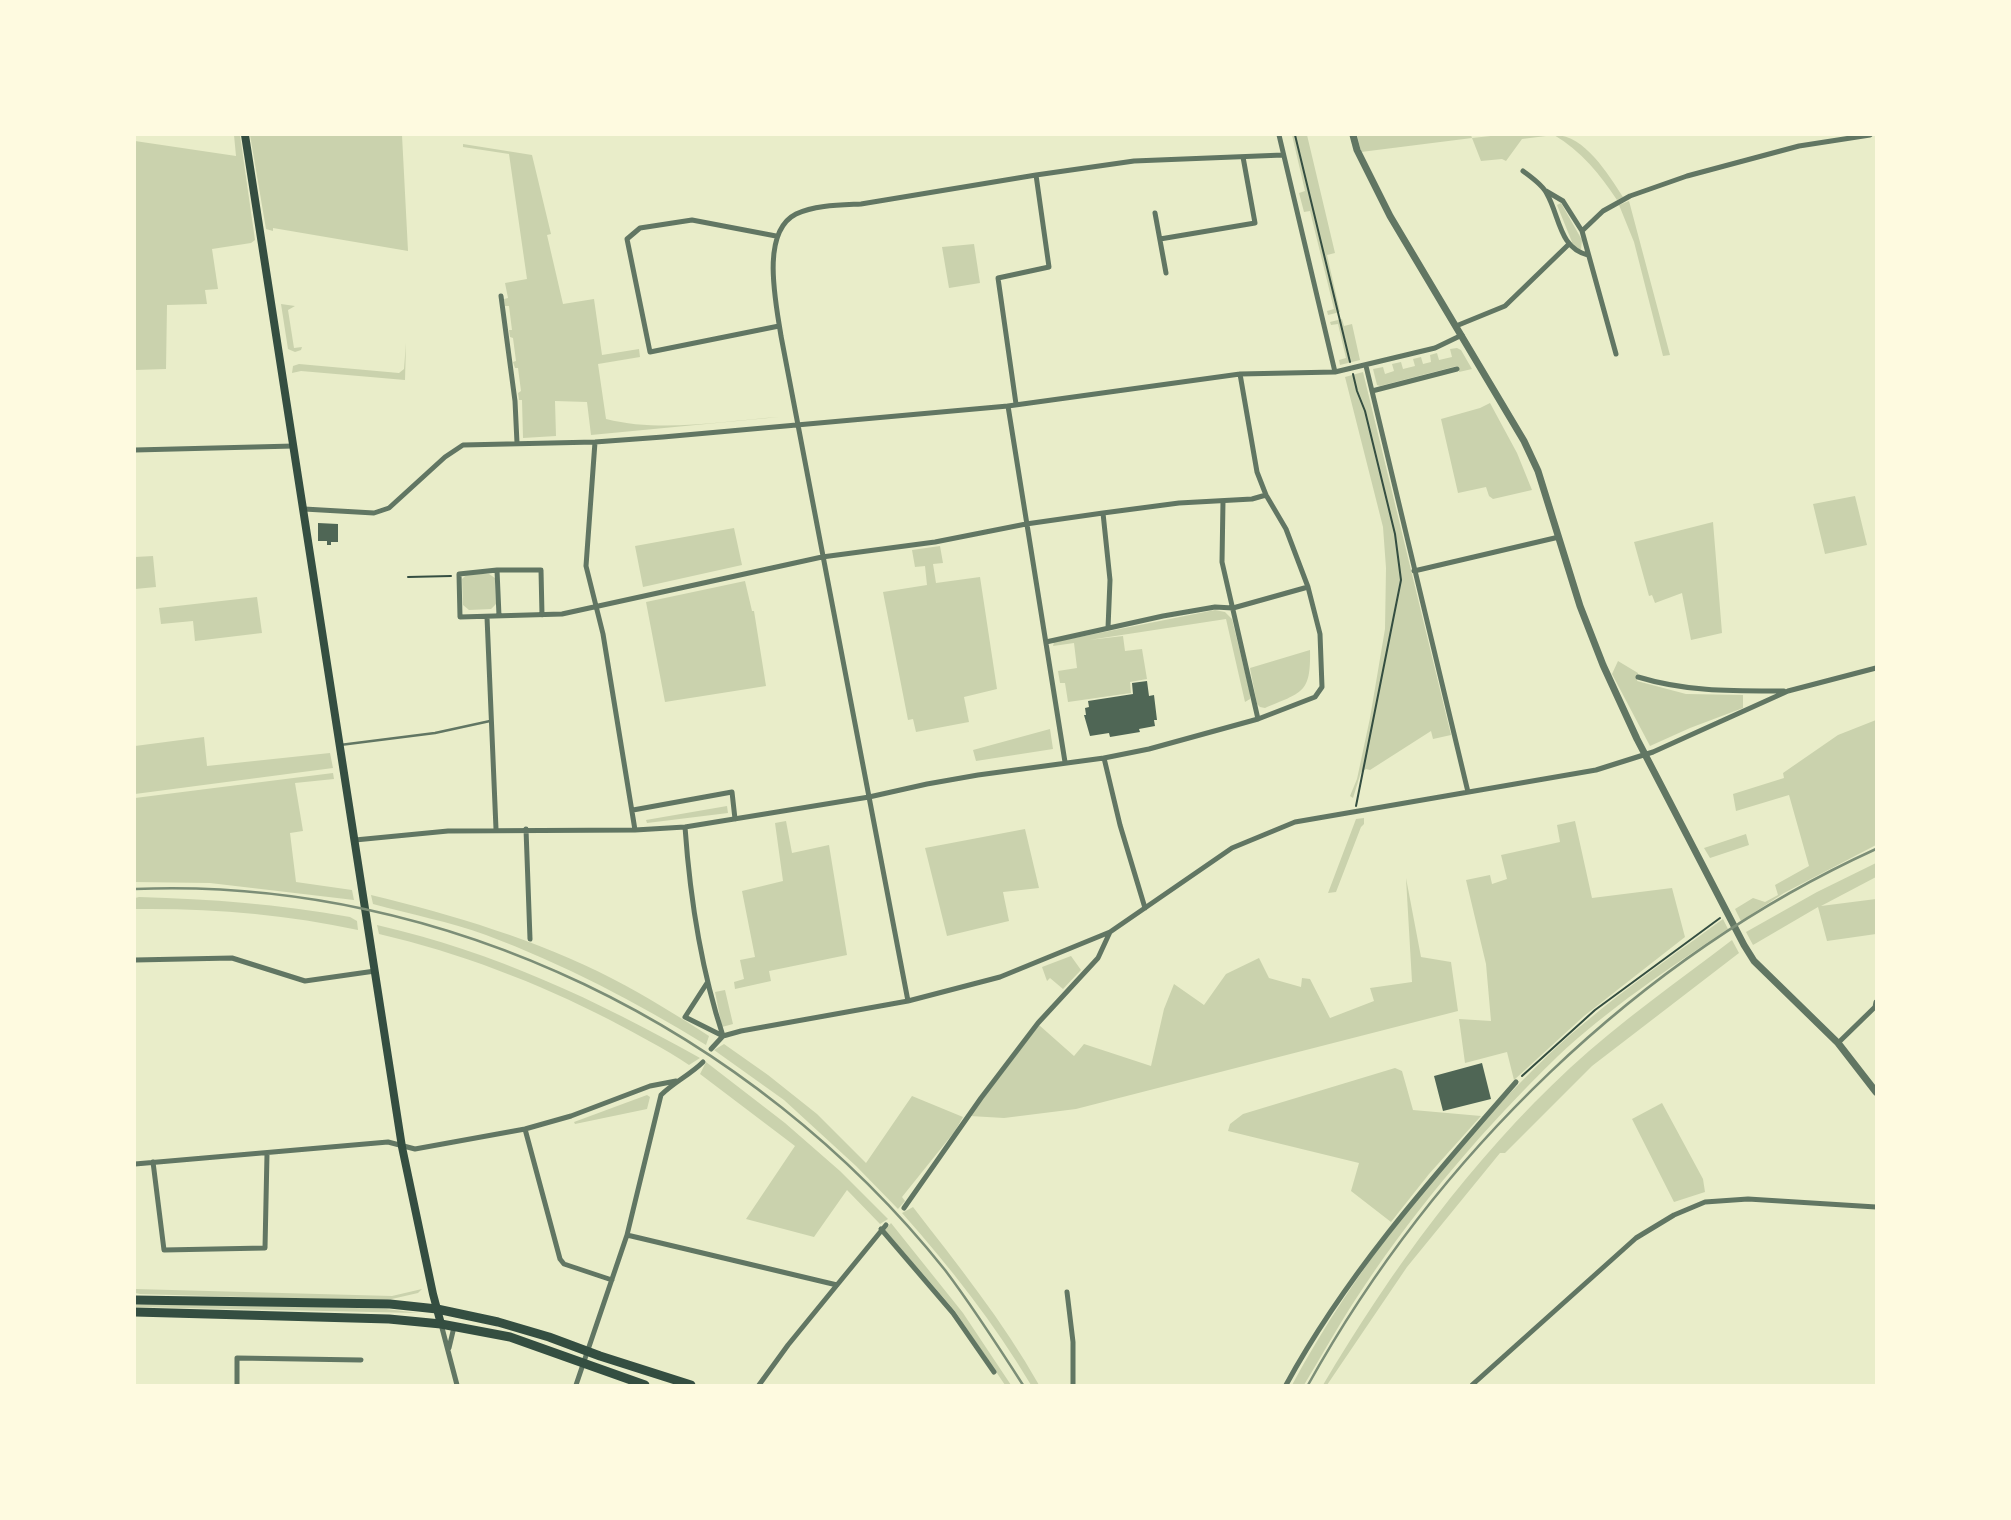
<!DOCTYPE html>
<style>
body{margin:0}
#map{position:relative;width:2011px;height:1520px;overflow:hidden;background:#e9edc9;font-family:"Fira Sans",sans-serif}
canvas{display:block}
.frame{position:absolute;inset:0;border:136px solid #fefae0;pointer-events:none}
</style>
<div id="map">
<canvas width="2011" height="1520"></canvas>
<div class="frame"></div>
</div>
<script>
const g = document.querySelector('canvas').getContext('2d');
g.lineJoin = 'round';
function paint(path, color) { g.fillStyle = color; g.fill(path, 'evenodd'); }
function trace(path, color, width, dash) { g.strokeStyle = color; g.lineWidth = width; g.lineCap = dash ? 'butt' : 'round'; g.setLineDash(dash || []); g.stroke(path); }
paint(new Path2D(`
 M234 135H240L255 240 251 243 212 249 218 289 205 290 207 304 167 305 166 369 135 370V141L236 156Z
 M250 135H402L408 251 273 228V231L266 229Z
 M1292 135H1307L1335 253 1327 255 1340 312 1328 315 1327 311 1334 309 1310 211 1304 212 1299 193 1305 191Z
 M1357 135H1471L1472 138 1500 135H1554L1522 139 1506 161 1502 159 1481 161 1472 138 1361 152Z
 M1554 135C1584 134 1608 174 1623 197L1617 200C1600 174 1581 151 1554 135Z
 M463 144 532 155 551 234 547 235 563 304 594 299 602 355 639 349 640 357 598 364 606 419C662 433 722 421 779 417L591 435 587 402 555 401 556 436 523 438 522 400H519L518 393 521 391 518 368H515L513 362 516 361 513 338 510 337 509 330H512L509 306H505L504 299 508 298 505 283 527 279 509 154 463 147Z
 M1629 201 1670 355 1663 356 1634 242 1619 205Z
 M1561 203 1582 240 1581 249H1576L1571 244 1572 242 1557 205Z
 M974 244 980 283 949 288 942 247Z
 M281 304 295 306 288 310 294 348 302 347 301 350 295 352 288 349Z
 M1342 319 1344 326 1352 324 1360 360 1340 365 1339 360 1346 358 1338 324 1331 325 1330 322Z
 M406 343 405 380 301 371 292 373 293 366 299 364 399 373 404 369Z
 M1457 348 1461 350 1472 369 1459 372 1457 366 1380 386 1377 385 1373 369 1383 367 1385 374 1394 371 1392 364 1401 362 1403 369 1415 366 1413 359 1421 357 1423 364 1431 362 1430 355 1437 353 1439 360 1452 357 1450 349Z
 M1363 372 1451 735 1433 739 1431 731 1370 770 1366 769 1361 772 1353 798 1350 796 1357 779 1370 718 1385 629 1386 568 1383 527 1345 377Z
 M1490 403 1517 453 1532 490 1493 499 1489 496 1486 487 1458 493 1441 419 1480 408Z
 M1855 496 1867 545 1825 554 1813 504Z
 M1713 522 1722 633 1691 640 1682 593 1655 603 1652 595 1649 596 1634 542Z
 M734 528 742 565 643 587 635 546Z
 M940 546 943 563 933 564 936 583 980 577 997 689 964 697 969 722 916 732 913 719 908 720 883 592 927 585 925 566 915 567 912 550Z
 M153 556 156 587 135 589V557Z
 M467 574H489L495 578 496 604 491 609 469 610 463 605 462 579Z
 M745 581 752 611H754L766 686 665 702 646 602Z
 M257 597 262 633 195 641 193 621 161 624 159 608Z
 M1215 610 1225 612 1232 619 1250 693V699L1245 702 1226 619 1089 640 1123 636 1125 651 1142 649 1147 679 1130 682 1131 693 1068 702 1065 683H1060L1058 671 1077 668 1074 643 1053 646 1054 642Z
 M1310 650C1311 694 1302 692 1265 708L1260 707 1257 704 1250 668Z
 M1618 661 1638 673 1637 681 1686 694 1743 695V708L1690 728 1650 746 1612 674Z
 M1876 720V845L1784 893 1741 921 1735 909 1753 898 1765 902 1778 895 1775 885 1809 866 1789 795 1736 811 1733 794 1784 778 1783 773 1838 735Z
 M1050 729 1053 749 976 761 973 750Z
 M204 737 207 766 330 753 333 768 135 794V746Z
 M333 773 334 779 295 783 303 831 290 833 296 882 352 890 354 900 210 883 135 882V798Z
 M727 806 728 813 647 823 646 820Z
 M1364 818V824L1361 827 1336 892 1328 893 1356 819Z
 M786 821 792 853 829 845 847 955 769 971 771 981 735 989 734 982 744 979 740 960 755 957 742 891 783 881 775 823Z
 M1575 821 1592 898 1672 888 1685 937 1584 1016 1514 1080 1507 1052 1465 1063 1459 1019 1491 1021 1486 964 1466 880 1490 875 1492 884 1507 879 1501 855 1560 842 1557 825Z
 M1025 829 1039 888 1003 892 1009 921 947 936 925 848Z
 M1746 834 1749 845 1710 858 1704 848Z
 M1876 863V877L1821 906 1876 899V934L1827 941 1818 907 1753 945 1746 932 1817 892Z
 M1406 878 1421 957 1451 962 1458 1011 1076 1109 1004 1118 970 1116 1039 1025 1074 1056 1084 1044 1151 1066 1164 1009 1174 984 1204 1005 1226 974 1259 958 1269 978 1301 987 1302 978 1310 979 1330 1018 1374 1001 1370 988 1412 982Z
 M371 895C453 915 538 940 613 979 646 996 678 1016 709 1036L706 1045C636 1002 564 964 486 935 450 922 410 914 373 904Z
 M139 897C212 899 278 904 350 917L357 921 358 930C285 914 210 908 135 909V898Z
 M1723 919 1728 929C1669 968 1608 1009 1557 1057 1486 1126 1420 1203 1365 1285 1343 1317 1324 1352 1304 1385H1292C1356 1267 1443 1158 1540 1063 1595 1009 1660 965 1723 919Z
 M377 925C497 953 594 999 700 1058L689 1065C664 1048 636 1034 610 1020 536 982 460 953 379 934Z
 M1732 940 1739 953 1592 1066 1505 1153H1500L1407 1267 1327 1385H1323C1391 1270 1471 1160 1570 1068 1620 1022 1677 982 1732 940Z
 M1071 956 1081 970 1063 989 1050 978 1047 981 1042 967Z
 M725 990 733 1024 722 1027 715 992Z
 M724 1044 768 1075 817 1114 866 1163 912 1096 963 1117 955 1131 902 1197 905 1201 898 1209 856 1166 784 1100 714 1050Z
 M706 1062 785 1123 840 1171 888 1219 880 1224 847 1190 814 1237 746 1219 795 1146 700 1074Z
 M1395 1068 1402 1071 1413 1110 1481 1116 1429 1174 1391 1222 1351 1191 1359 1163 1228 1131 1230 1124 1243 1114Z
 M647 1095 650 1097 647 1109 575 1124 574 1122Z
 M1662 1103 1703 1179 1705 1192 1674 1202 1632 1119Z
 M913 1207C957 1264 1003 1321 1039 1385H1031C994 1323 950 1267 902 1213Z
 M891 1223 963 1313 1011 1385H1005L955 1311 885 1230Z
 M135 1289 392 1296 422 1289 418 1293 383 1301 140 1294 135 1293Z
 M196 1303 386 1309 419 1313 135 1307V1305Z`), '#cad2ad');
paint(new Path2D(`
 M318 523 338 524V542H331V545H327V541H318Z
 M1147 681 1149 696 1154 695 1157 720H1154L1155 726 1139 729 1140 732 1110 737 1109 733 1090 736 1084 715H1086L1085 708 1089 707 1088 701 1133 694 1132 683Z
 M1482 1063 1491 1099 1443 1111 1434 1076Z`), '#4f6655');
trace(new Path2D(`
 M1295 135 1350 362
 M1353 374 1357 391 1365 411 1395 534 1401 580 1356 806
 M408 577 451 576
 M1522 1076 1595 1010 1720 918`), '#344e41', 2);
trace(new Path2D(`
 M340 745 435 733 490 721`), '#617663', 2.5);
trace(new Path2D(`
 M1279 135 1335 372
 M1523 171C1531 177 1543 185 1547 194 1560 217 1559 248 1588 255
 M1546 191 1563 201 1582 231 1616 354
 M1155 213 1166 273
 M1582 231 1603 211 1630 196 1687 176 1799 146 1870 135
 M776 236 692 220 640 228 627 239 650 352 779 326
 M1160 239 1255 223 1243 157
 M501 296 515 401 517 443
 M1456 326 1505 306 1568 245
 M1366 366 1468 792
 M1372 391 1457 369
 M1016 404 998 278 1049 267 1036 175
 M1008 406 1065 762
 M595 442 586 566 603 634 635 830
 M135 450 294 446
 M1223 501 1222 562 1258 719
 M304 509 374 513 389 508 445 457 463 445 595 442 663 437 1008 406 1240 374 1335 372 1435 348 1462 335
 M1103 513 1110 580 1108 628
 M497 570H541L542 615
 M1414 571 1559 537
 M499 616 497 570 459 574 460 617 562 614 822 557 935 542 1026 524 1103 513 1179 503 1252 499 1266 495
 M487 617 496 829
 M1046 642 1163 616 1215 607 1233 608 1308 587
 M1638 677C1687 692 1733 691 1784 691
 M1104 758 1120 825 1145 908
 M633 810 732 792 735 819
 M685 827C690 898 701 969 723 1036
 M526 829 530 939
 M355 840 448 831 635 830 685 827 869 797 927 784 978 775 1104 758 1149 749 1258 719 1315 697 1322 687 1320 634 1308 587 1286 529 1266 495 1257 472 1240 374
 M135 960 232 958 305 981 375 971
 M707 983 685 1017 723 1036
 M908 1001 781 336C776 303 760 232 796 214 815 205 840 205 861 204L1036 175 1134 161 1283 155
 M1838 1043 1875 1007 1876 1002
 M711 1049 723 1036 741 1031 908 1001 1000 977 1110 932 1232 848 1295 822 1596 770 1653 752 1788 691 1876 668
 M525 1129 560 1259 564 1264 612 1280
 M153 1162 164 1250 265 1248 267 1154
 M135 1164 388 1142 415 1149 525 1129 571 1116 650 1086 676 1081
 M904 1208 981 1098 1038 1023 1098 958 1110 932
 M881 1229 953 1313 994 1372
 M627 1235 837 1285
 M1067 1292 1073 1342V1385
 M441 1324 457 1385
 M449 1348 454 1327
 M237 1385V1358L361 1360
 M576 1385 627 1235 661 1095C674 1082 690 1075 703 1062
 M759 1385 788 1345 886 1225
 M1286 1385C1347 1273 1432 1178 1516 1082
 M1472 1385 1636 1238 1674 1215 1705 1202 1748 1199 1876 1207`), '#617663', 5);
trace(new Path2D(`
 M1353 135 1357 150 1390 216 1524 441 1538 471 1580 606 1603 665 1637 739 1744 945 1754 961 1838 1043 1876 1092`), '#617663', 7);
trace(new Path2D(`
 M245 135 402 1147 433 1294 441 1324`), '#344e41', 8);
trace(new Path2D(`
 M135 1300 390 1304 437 1309 498 1322 549 1337 600 1356 691 1385
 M135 1312 389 1319 441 1324 510 1337 645 1385`), '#344e41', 9);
trace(new Path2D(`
 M135 889C445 876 753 1029 945 1270 973 1307 998 1346 1023 1385
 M1308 1385C1435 1157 1637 958 1876 849`), '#7c8e77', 2.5);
</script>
